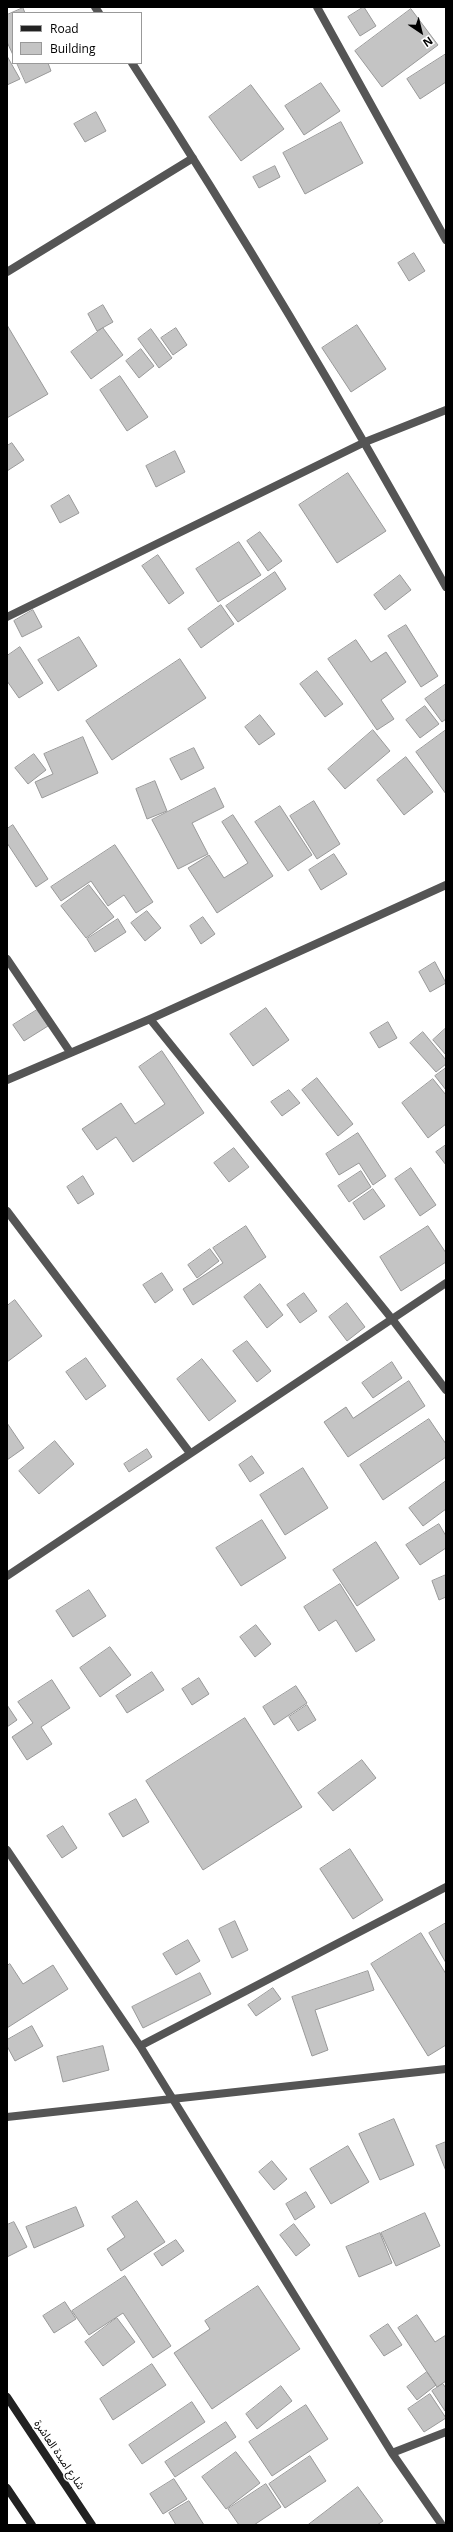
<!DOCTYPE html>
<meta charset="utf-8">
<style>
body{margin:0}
#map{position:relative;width:453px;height:2532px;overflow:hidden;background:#fff;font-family:"Open Sans",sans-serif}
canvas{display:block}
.frame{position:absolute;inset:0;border:8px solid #000;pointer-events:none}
.legend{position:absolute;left:12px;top:12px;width:130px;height:52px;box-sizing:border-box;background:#fff;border:1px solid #999;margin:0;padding:5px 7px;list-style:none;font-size:12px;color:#000}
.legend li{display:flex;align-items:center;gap:8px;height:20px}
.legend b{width:20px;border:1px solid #999}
.north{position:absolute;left:401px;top:12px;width:40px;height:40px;-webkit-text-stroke:3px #fff;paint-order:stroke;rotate:145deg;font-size:11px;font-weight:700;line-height:16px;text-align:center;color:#000}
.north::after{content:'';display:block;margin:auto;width:14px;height:18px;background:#000;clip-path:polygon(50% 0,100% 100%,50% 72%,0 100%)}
</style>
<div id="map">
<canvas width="453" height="2532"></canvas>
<div class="frame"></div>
<ul class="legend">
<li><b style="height:5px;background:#222"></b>Road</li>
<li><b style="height:11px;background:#c4c4c4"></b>Building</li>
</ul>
<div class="north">N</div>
</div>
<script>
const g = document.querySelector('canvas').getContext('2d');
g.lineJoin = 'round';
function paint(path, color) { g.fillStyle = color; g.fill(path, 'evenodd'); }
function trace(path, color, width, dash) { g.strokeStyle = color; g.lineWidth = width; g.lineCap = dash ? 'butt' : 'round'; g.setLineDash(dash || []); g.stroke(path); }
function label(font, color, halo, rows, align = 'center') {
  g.font = font + ' "Open Sans","Noto Sans Arabic",sans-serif'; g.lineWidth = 3; g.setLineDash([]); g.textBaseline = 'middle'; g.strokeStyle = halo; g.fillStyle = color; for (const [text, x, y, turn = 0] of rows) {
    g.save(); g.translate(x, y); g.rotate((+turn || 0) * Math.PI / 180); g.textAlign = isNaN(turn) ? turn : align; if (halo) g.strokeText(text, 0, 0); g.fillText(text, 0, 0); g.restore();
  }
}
const building = new Path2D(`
 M364 7 376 26 360 36 348 17Z
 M23 8 25 13H13V55L7 42V15Z
 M411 9 438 45 382 87 355 51Z
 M446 54V82L420 99 407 79Z
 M7 56 20 79 7 85Z
 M17 63H48L51 71 26 83Z
 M321 83 340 111 304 135 285 106Z
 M251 85 284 129 241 161 209 117Z
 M96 112 106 131 85 142 74 124Z
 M341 122 363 163 305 194 283 153Z
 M275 166 280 177 259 188 253 177Z
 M414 253 425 271 409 281 398 263Z
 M103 305 113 322 97 331 88 314Z
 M7 325 48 394 7 418Z
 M357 325 386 369 351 392 322 348Z
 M103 328 123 355 91 379 71 352Z
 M176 328 187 345 173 355 161 338Z
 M151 329 172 358 159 368 138 339Z
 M141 349 154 366 139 378 126 361Z
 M120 376 148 417 127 431 100 390Z
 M12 443 24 460 7 471V446Z
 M175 451 185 472 156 487 146 466Z
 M348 473 386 531 337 563 299 505Z
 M69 495 79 513 60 523 51 506Z
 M260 532 282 561 268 571 247 541Z
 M239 542 261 575 218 602 196 569Z
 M158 555 184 593 169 604 142 566Z
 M275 572 286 589 238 622 226 606Z
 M400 575 411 590 385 610 374 595Z
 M221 605 234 624 201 648 188 629Z
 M33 610 42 627 22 637 14 621Z
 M406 625 438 676 421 687 388 636Z
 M79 637 97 666 58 691 38 660Z
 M356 640 371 662 386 652 406 682 381 700 394 719 377 730 328 659Z
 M20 647 43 683 19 698 7 681V656Z
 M180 659 206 698 112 760 86 721Z
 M317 671 343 704 325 717 300 684Z
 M446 684V719L442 722 425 699Z
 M425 706 439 724 420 738 406 720Z
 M260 715 275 734 259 745 245 727Z
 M373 730 390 751 345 789 328 769Z
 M446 730V794L416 752Z
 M83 737 98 773 42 798 35 782 53 774 44 754Z
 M194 748 204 768 181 780 170 759Z
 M34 754 46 770 28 784 15 768Z
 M406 757 433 792 404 815 377 780Z
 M155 781 167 811 147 819 136 789Z
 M215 788 224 807 192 823 208 854 178 869 152 820Z
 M314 801 340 844 317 859 290 816Z
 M280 806 312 855 288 871 255 822Z
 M233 815 273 876 217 913 188 868 209 855 224 878 248 863 222 822Z
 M13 825 48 879 36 887 7 843V829Z
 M115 845 153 902 136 913 124 895 108 906 91 881 61 901 51 887Z
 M334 854 347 874 321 890 309 870Z
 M89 885 114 917 86 938 61 906Z
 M147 911 161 928 145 941 131 923Z
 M203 917 215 934 201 944 190 926Z
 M118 919 126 932 95 952 87 939Z
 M435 962 446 983 430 992 419 972Z
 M266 1008 289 1040 253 1066 230 1034Z
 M37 1010 48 1026 24 1041 13 1025Z
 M388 1022 397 1038 379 1048 370 1033Z
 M446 1028V1055L433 1040Z
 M423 1032 446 1060V1064L436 1072 410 1043Z
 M162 1051 204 1113 133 1162 116 1137 97 1150 82 1129 121 1103 135 1124 165 1104 139 1067Z
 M446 1068V1090L435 1076Z
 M317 1078 353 1124 338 1136 302 1090Z
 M433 1079 446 1095V1124L428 1138 402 1103Z
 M289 1090 300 1103 282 1116 271 1102Z
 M358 1133 386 1176 373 1185 359 1163 339 1175 326 1154Z
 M446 1145V1165L436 1152Z
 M234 1148 249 1167 229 1182 214 1163Z
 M411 1168 436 1205 420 1216 395 1179Z
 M361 1171 371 1187 349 1202 338 1186Z
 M83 1176 94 1194 78 1204 67 1187Z
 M373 1189 385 1206 364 1220 353 1203Z
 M246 1226 266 1257 193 1305 183 1289 223 1263 213 1248Z
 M428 1226 446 1253V1262L401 1291 380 1257Z
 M210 1249 219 1261 197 1278 188 1265Z
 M162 1273 173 1290 155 1303 143 1285Z
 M260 1284 283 1315 267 1328 244 1297Z
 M304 1293 317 1311 300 1323 287 1305Z
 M15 1300 42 1336 7 1362V1306Z
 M347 1303 365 1327 347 1341 329 1317Z
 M247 1341 271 1371 257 1382 233 1351Z
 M86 1358 106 1386 86 1400 66 1372Z
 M202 1359 236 1401 209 1421 177 1379Z
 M392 1362 402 1378 373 1398 362 1383Z
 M409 1381 425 1406 348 1457 324 1422 346 1407 353 1418Z
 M429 1419 446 1444V1457L383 1500 360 1465Z
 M7 1423 24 1448 7 1460Z
 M55 1441 74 1464 39 1494 19 1471Z
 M147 1449 152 1457 129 1472 124 1464Z
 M252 1456 264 1473 250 1482 239 1465Z
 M303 1468 328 1508 285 1535 260 1495Z
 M446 1481V1509L423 1526 409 1508Z
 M262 1520 286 1558 241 1586 216 1548Z
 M439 1524 446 1536V1548L420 1565 406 1545Z
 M376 1542 399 1578 357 1606 333 1570Z
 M446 1575V1597L439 1600 432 1581Z
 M340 1584 375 1640 356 1652 336 1620 319 1631 304 1607Z
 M89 1590 106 1616 73 1637 56 1611Z
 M256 1625 271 1644 255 1657 240 1637Z
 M110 1647 131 1675 100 1697 80 1668Z
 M152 1672 164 1690 127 1713 116 1696Z
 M199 1678 209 1694 192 1705 182 1689Z
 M52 1680 70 1708 41 1727 52 1744 27 1760 12 1737 33 1723 18 1702Z
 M296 1686 307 1703 274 1725 263 1707Z
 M7 1705 17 1720 7 1727Z
 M307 1705 316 1720 298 1731 289 1717Z
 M245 1718 302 1807 203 1870 146 1781Z
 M362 1760 376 1778 333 1811 318 1793Z
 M136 1799 149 1822 123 1837 109 1814Z
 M63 1826 77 1848 62 1858 47 1836Z
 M350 1849 383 1900 353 1919 320 1869Z
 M235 1921 248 1950 232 1958 219 1929Z
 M446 1923V1963L429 1933Z
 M421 1933 446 1974V2045L428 2056 371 1964Z
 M188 1940 200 1961 176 1975 163 1954Z
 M10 1964 23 1984 53 1965 68 1989 7 2028V1966Z
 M368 1971 374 1990 315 2010 328 2050 312 2056 292 1997Z
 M200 1973 211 1994 143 2028 132 2007Z
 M273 1988 281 1999 256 2016 248 2005Z
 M32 2026 43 2046 15 2061 7 2046V2040Z
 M103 2046 109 2070 63 2082 57 2057Z
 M394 2119 414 2165 380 2180 359 2134Z
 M446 2142V2171L436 2146Z
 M348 2146 369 2182 331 2204 310 2169Z
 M272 2161 287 2179 274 2190 259 2172Z
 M306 2192 315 2207 295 2220 286 2204Z
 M137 2201 165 2242 121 2271 107 2249 125 2237 112 2217Z
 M76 2207 84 2226 34 2248 26 2227Z
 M425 2213 440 2246 396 2266 381 2233Z
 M14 2222 27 2247 7 2257V2225Z
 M294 2224 310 2245 296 2256 280 2235Z
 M380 2233 392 2263 359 2277 346 2247Z
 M176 2240 184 2251 162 2266 154 2254Z
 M125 2276 171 2346 153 2358 123 2313 89 2335 72 2311Z
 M258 2286 300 2349 212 2409 174 2353 210 2329 205 2321Z
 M65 2302 76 2319 54 2333 43 2316Z
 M417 2315 435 2342 446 2335V2381L437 2387 398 2328Z
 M117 2318 135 2342 103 2366 85 2342Z
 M388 2324 402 2345 384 2356 370 2336Z
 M152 2364 166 2385 113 2420 100 2399Z
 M427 2372 436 2385 417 2400 407 2387Z
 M443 2384 446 2388 445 2411 432 2391Z
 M281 2386 292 2401 257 2429 246 2414Z
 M430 2394 446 2418 424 2432 408 2409Z
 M192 2402 205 2422 142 2464 129 2445Z
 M306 2405 328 2439 272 2476 249 2442Z
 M226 2422 236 2437 175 2477 165 2462Z
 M236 2452 260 2483 226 2509 202 2477Z
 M310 2456 326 2481 285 2508 269 2484Z
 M174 2479 187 2499 163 2514 150 2494Z
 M266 2484 281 2507 254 2525H239L228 2509Z
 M358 2487 383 2521 377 2525H308Z
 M189 2501 204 2525H176L169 2513Z`);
paint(building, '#c4c4c4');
trace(building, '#999', 1);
trace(new Path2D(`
 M95 7 99 13
 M317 7 446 240
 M132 63C243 234 347 409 446 587
 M7 272 193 158
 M7 617 365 442 446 410
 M7 959 70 1052
 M150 1019 392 1319 446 1390
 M7 1080 150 1019 446 885
 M7 1211 190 1453
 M7 1576 446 1283
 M7 1850 140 2046 392 2453 442 2525
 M140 2046 446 1887
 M7 2117 446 2069
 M392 2453 446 2432`), '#555', 8);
trace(new Path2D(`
 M7 2397 92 2525
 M7 2488 32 2525`), '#222', 8);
label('11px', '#000', '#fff', [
 ["شارع امبدة العاشرة",59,2455,56]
]);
</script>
